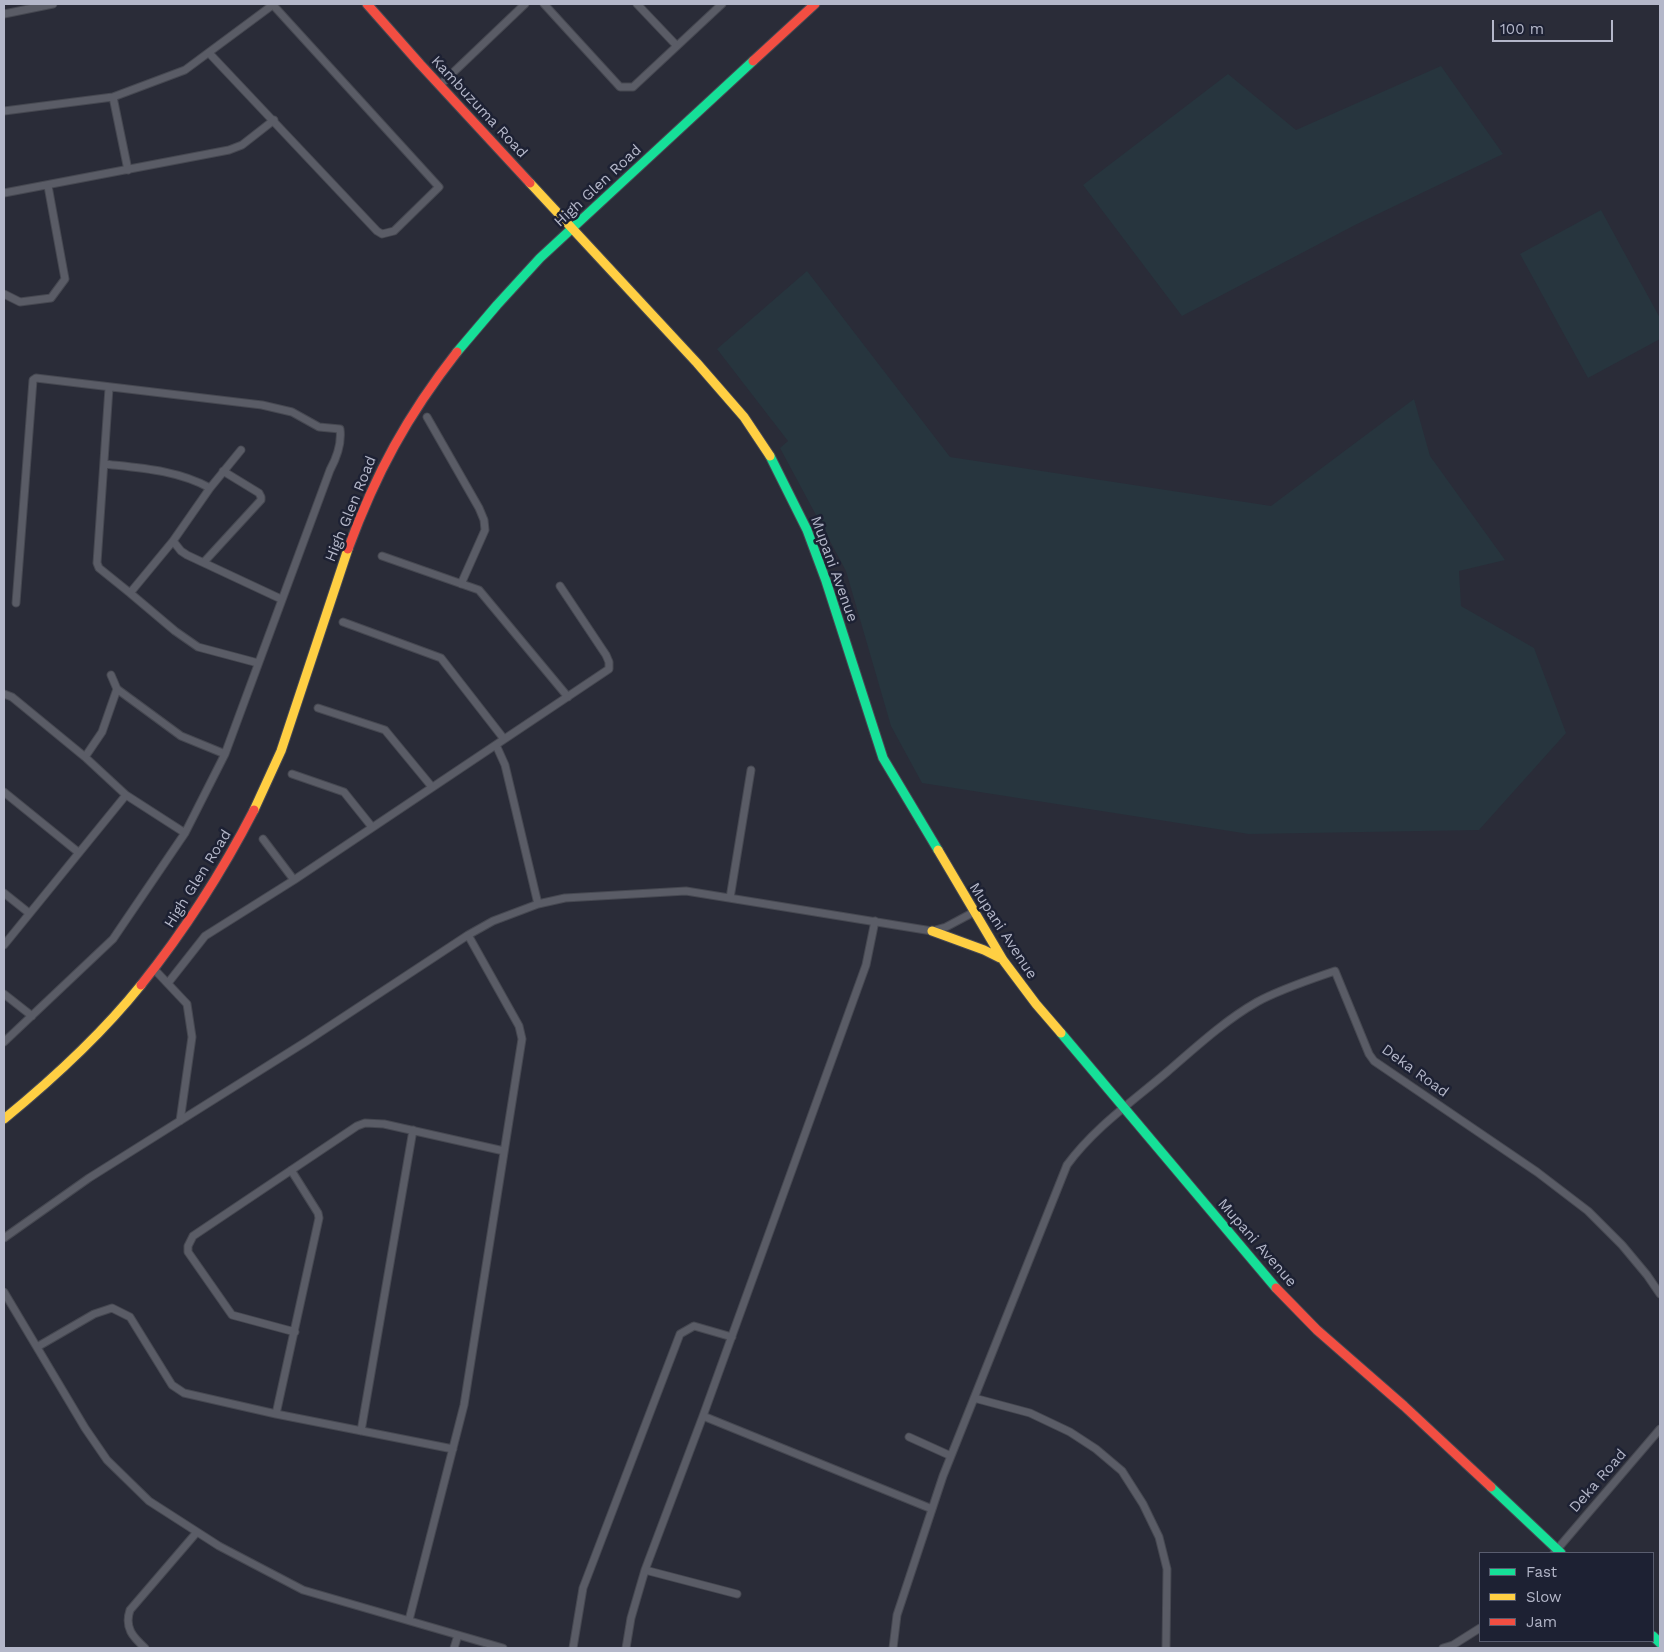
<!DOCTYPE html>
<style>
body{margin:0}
#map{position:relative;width:1664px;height:1652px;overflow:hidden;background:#2a2c38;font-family:"Work Sans",sans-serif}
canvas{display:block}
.frame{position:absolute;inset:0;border:5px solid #b4b7c9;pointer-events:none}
.legend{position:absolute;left:1479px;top:1552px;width:175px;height:90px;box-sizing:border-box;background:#1d2133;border:1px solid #595d6f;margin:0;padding:6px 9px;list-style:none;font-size:15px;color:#b4b7c9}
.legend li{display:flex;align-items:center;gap:10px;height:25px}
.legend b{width:25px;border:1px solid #595d6f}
.scale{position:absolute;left:1492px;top:20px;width:121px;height:22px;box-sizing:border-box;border:2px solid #b4b7c9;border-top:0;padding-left:6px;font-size:15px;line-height:18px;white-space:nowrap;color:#b4b7c9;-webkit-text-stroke:4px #1d2133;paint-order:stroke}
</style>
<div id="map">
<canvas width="1664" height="1652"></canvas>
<div class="frame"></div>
<ul class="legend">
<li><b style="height:6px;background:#16e098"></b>Fast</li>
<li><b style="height:6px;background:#ffcf43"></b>Slow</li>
<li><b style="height:6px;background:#f24e42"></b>Jam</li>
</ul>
<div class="scale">100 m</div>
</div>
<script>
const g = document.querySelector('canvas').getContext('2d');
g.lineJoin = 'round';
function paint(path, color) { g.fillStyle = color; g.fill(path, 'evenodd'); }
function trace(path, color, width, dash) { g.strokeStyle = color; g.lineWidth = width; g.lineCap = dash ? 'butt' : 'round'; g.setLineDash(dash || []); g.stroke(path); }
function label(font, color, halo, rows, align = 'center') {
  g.font = font + ' "Work Sans",sans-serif'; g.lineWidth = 5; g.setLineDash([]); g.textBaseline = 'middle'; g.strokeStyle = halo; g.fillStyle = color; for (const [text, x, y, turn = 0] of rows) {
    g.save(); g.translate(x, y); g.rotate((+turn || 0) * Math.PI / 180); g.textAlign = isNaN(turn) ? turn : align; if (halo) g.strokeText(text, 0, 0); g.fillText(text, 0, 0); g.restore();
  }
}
paint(new Path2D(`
 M1441 66 1503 154 1355 225 1182 316 1083 185 1228 74 1296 130Z
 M1601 210 1660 318V339L1588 378 1520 254Z
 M807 271 950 457 1271 506 1414 399 1430 456 1505 560 1459 571 1461 606 1534 648 1566 733 1479 830 1249 834 922 783 891 726 846 571 780 448 788 441 717 349Z`), '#27353e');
const street = new Path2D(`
 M544 4 620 87H633L722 4
 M637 4 677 46
 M4 14 53 4
 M209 53 377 231 382 234 394 231 439 187 273 5
 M440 85 525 4
 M113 97 128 170
 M4 111 113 97 185 70 274 4
 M4 193 229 150 242 145 274 120
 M4 294 20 302 51 298 65 279 48 186
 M109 388 97 563 99 568 130 593 173 541 210 488 241 450
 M427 417 479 508 484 520 485 530 461 584
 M104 464C140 468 177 470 210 488
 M173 541 181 551 187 555 281 599
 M382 556 479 590 568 697
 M204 562 261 500V497L259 493 223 471
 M130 593 175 631 198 647 258 663
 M343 622 441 658 504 739
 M111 675 117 689 181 736 225 754
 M4 694 12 697 85 757 126 795 185 833
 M318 708 385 730 432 787
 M496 745 505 765 538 904
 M85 757 102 732 117 689
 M292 774 344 792 372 827
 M4 792 78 852
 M263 839 294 880
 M4 893 29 913
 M730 898 751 770
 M4 945 126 795
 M154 969 187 1004 192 1037 180 1121
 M168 983 205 936 294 880 609 669V662L606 655 560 586
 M4 994 32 1016
 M4 1042 113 939 185 833 225 754 330 470C337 457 342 444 340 429L319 427 292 412 262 405 36 378 33 380 16 603
 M4 1238 89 1178 307 1041 468 935 493 921 538 904 565 898 686 891 932 931 946 927 974 912
 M4 1292 85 1428 107 1460 149 1501 219 1546 303 1590 503 1648
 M295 1332 232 1315 188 1252V1246L193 1236 357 1126 365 1123 384 1124 504 1151
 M37 1347 94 1314 112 1308 130 1317 172 1385 184 1393 276 1414 453 1449
 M974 1398 1030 1413 1070 1432 1096 1449 1122 1471 1143 1504 1159 1537 1167 1569 1166 1648
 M276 1414 319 1218 318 1213 291 1170
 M703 1416 932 1509
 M361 1431 413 1130
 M909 1437 951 1456
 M1554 1553 1660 1429
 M645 1570 737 1594
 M409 1620 464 1405 522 1039 519 1026 468 935
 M145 1648C133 1637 124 1628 130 1610L197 1532
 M454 1648 458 1635
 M573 1648 583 1588 680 1334 694 1326 732 1337
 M626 1648 631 1618 645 1570 703 1416 866 965 875 921
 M893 1648 897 1615 943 1476 1067 1165C1094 1128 1133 1101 1167 1072 1196 1047 1224 1021 1257 1002 1281 989 1309 980 1335 971L1369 1054 1374 1061 1537 1172 1588 1211 1622 1245 1647 1275 1660 1294
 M1443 1648 1453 1645 1480 1628`);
const fast = new Path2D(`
 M457 352 497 305 540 258 753 61
 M770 456 807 530 826 581 883 758 938 850
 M1061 1033 1276 1288
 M1491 1487 1561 1553
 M1653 1636 1660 1643`);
const slow = new Path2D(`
 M530 183 697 363 744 417 770 456
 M254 810 281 751 348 549
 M938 850 1003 960 1036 1004 1061 1033
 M932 931 984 950 1000 958
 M4 1119C54 1078 101 1035 141 985`);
const jam = new Path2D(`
 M367 4 420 64 530 183
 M753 61 815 4
 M348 549C376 473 407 416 457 352
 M141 985C185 930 222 872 254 810
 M1276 1288 1317 1330 1404 1406 1491 1487`);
trace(street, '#464851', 9);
trace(fast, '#464851', 11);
trace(slow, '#464851', 11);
trace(jam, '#464851', 11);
trace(street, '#5a5c66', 7);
trace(fast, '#16e098', 9);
trace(slow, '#ffcf43', 9);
trace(jam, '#f24e42', 9);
label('15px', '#b4b7c9', '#1d2133', [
 ["Kambuzuma Road",479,107,47],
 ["High Glen Road",598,186,-43],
 ["High Glen Road",351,509,-68],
 ["Mupani Avenue",834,569,70],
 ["High Glen Road",198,879,-58],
 ["Mupani Avenue",1003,931,57],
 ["Deka Road",1415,1071,36],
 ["Mupani Avenue",1257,1243,49],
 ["Deka Road",1598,1481,-49]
]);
</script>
